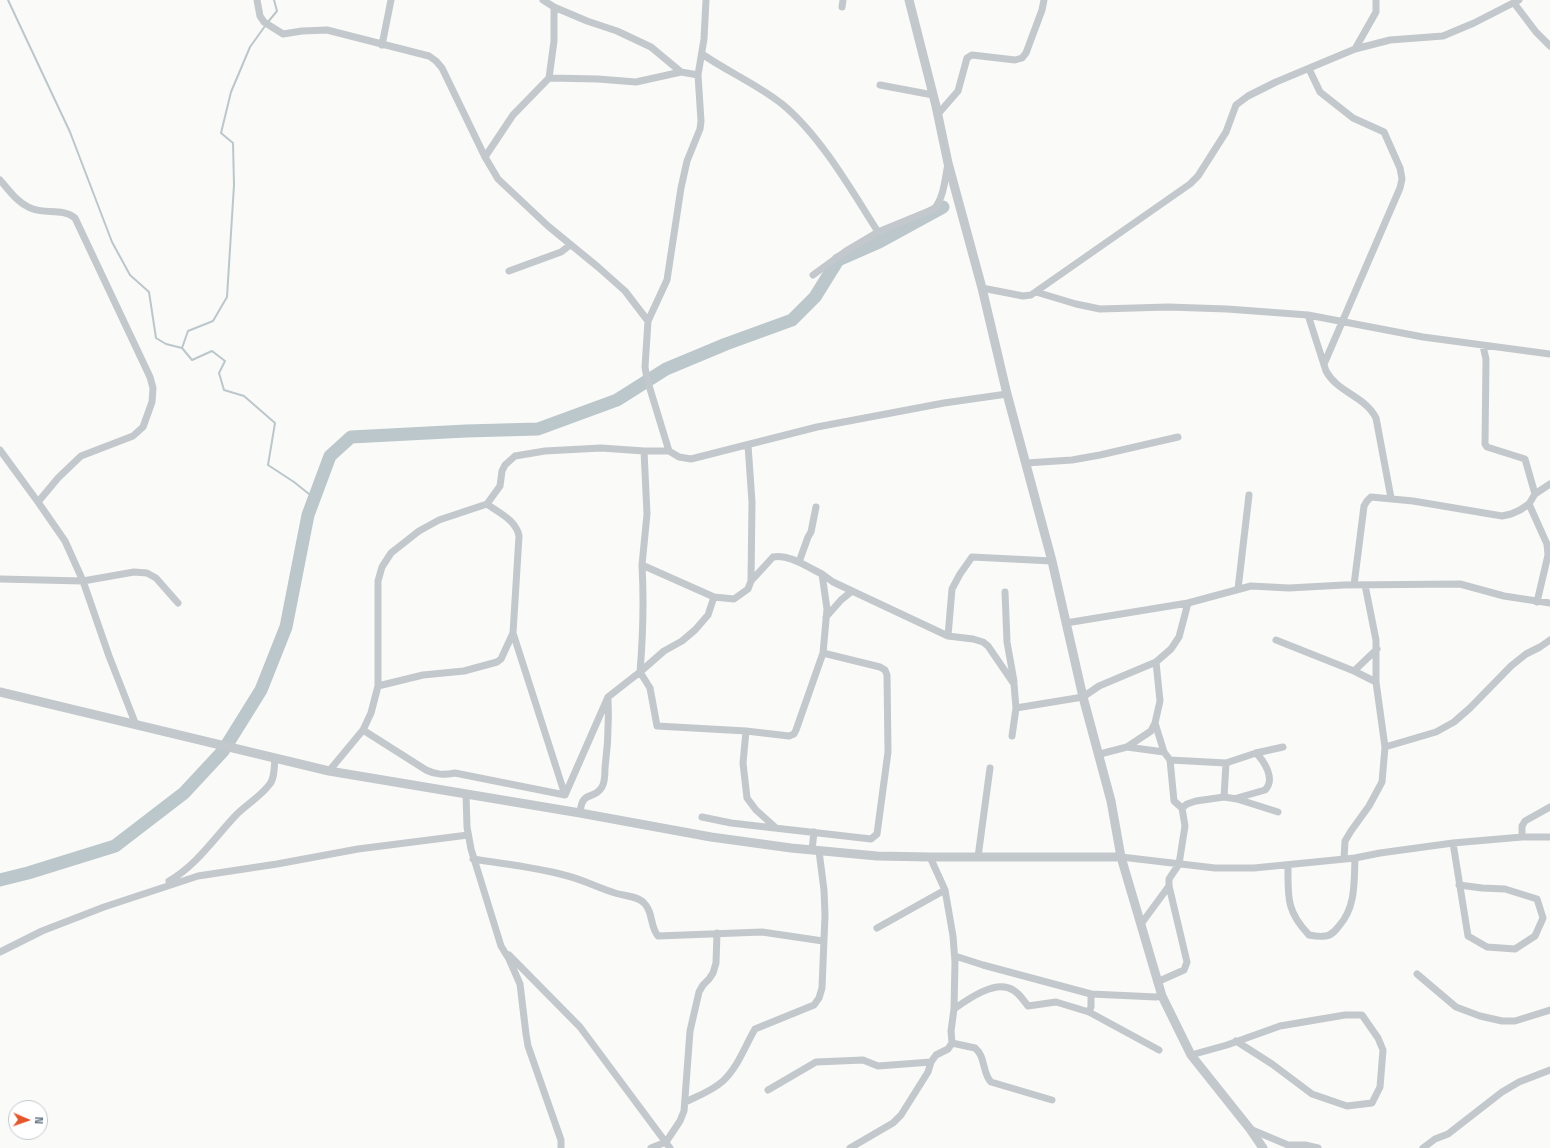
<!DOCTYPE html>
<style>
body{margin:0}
#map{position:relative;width:1550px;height:1148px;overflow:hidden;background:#fafaf8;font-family:"Titillium Web",sans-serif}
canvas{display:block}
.north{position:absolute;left:8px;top:1100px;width:40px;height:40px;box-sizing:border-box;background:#fff;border:1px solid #c1c8cd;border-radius:50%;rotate:92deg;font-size:11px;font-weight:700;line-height:16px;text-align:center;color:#657683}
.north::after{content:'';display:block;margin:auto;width:14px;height:18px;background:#e4572e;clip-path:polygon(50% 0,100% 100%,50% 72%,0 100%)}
</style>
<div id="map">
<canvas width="1550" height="1148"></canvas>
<div class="north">N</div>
</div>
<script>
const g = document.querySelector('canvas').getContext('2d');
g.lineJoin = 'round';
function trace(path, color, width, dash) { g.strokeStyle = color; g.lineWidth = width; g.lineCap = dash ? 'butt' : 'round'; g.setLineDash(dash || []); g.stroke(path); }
trace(new Path2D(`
 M8 0 70 132 112 242 130 275 149 292 156 338 166 344 182 348
 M268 22 277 11 274 0
 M265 26 250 47 231 92 221 133 233 143 234 185 227 297 213 321 188 331 182 348 192 360 212 351 225 361 219 373 224 390 244 396 275 423 268 465 294 482 314 498`), '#bbc7cb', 2);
trace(new Path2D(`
 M0 880 28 873 115 846 184 793 223 751 261 690 286 627 308 515 330 456 351 437 466 431 538 429 617 400 666 369 726 344 792 320 815 297 838 260 879 242 943 207`), '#bbc7cb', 13);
trace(new Path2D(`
 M257 0 260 16 264 22 283 34 302 31 327 30 429 56 436 61 442 68 485 157 498 179 548 226 598 267 625 291 648 321
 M543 0 554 7 587 21 617 31 651 47 681 72 698 75
 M1514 3 1536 32 1550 46
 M842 7 843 0
 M382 45 391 0
 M1355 49 1376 12V0
 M702 54C728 72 757 84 782 104 820 135 852 191 878 232L934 209C944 198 945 178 948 164
 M1309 69 1320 92 1353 118 1384 132 1400 168 1402 179 1400 188 1324 364
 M549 78 598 79 636 82 681 72
 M880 85 933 95
 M938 114 958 91 967 58 972 55 1015 60 1022 58 1026 53 1042 10 1044 0
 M485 157 513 115 549 78 554 41V7
 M0 180C10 191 18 204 33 209 46 214 63 208 75 218L150 377 153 388 152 402 143 427 133 436 81 456 58 478 38 502 65 541 83 581 109 656 136 725
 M509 271 561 252 570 245
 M813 275 846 251 878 232
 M982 288 1023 296 1031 295 1190 184 1198 176 1226 132 1236 105 1248 96 1276 82 1355 49 1390 40 1443 36 1474 23 1519 0
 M1036 292 1076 304 1100 309 1168 307 1227 309 1308 315 1423 337 1550 354
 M1308 315 1326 371C1338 393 1365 396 1376 418L1391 498
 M1483 346 1486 359 1485 444 1487 447 1525 459 1535 494
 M0 450 38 502
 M644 451 647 514 642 565 714 597 734 599 748 589 751 581 752 502 748 445
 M669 451 647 379 645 367 648 321 667 280 681 188 687 161 700 129 701 121 698 75 704 39 706 0
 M1026 463 1072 460 1100 455 1178 437
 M1529 504 1547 544 1548 555 1537 602
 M799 562 808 537 811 532 816 507
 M642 565C644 601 643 636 640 672L664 651 682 641 695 630 708 615 714 597
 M822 574 833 582 948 636 973 639 983 642 988 646 1014 684 1016 708
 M0 579 83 581 134 572 147 573 156 578 178 603
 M1354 585 1364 506 1367 501 1371 497 1413 501 1502 516 1511 514 1520 510 1529 504 1535 494 1550 484
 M1365 585 1376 640V682L1385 747
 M1238 589 1249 495
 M1005 592 1007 642 1014 681
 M826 617 841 600 852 591
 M1066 623 1188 603 1251 586 1289 588 1344 585 1460 584 1504 596 1550 603
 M513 633 565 795
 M948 636 952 589 960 574 972 557 1052 561
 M1276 640 1354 671 1376 682
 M1354 671 1377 649
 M378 686 423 675 464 671 497 662 501 659 513 633 519 536C516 520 499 513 487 504
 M1155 723 1164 752 1170 760 1174 801 1182 808
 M363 730 426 770C436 775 444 775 455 773L565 795 608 697 640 672 650 688 657 726 746 731 789 736 794 734 796 730 823 653 827 609 822 574C807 567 790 554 773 557L751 581
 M746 731 743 763 747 798 756 810 775 827
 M1012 736 1016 708 1083 697 1099 686 1156 662 1171 649 1179 637 1188 603
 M1127 747 1151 731 1155 723 1160 701 1156 662
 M1100 754 1127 747 1164 752
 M1170 760 1226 763 1256 753 1283 747
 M329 771 363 730 371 713 378 686V581L382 567 391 553 419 531 439 520 487 504 500 486 502 471 505 465 515 456 545 451 601 448 644 451H669L679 457 691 459 817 427 944 403 1007 394
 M466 794 467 827 471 849 501 946 509 959 520 984 526 1034 528 1046 561 1140V1148
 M1224 797 1226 763
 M1237 798 1265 790C1276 779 1264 761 1256 753
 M580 813C582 789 594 801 602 787 605 782 605 774 605 768 608 745 609 723 608 700
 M702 817 731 823 871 839 877 834 888 752 887 675 885 670 880 667 823 653
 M1522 837V826L1525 821 1550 807
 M1453 843 1468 936 1487 947 1515 949 1535 936 1543 918 1537 899 1505 889 1482 888 1459 885
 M812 850 814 832
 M978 857 990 768
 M1121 857 1215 868H1254L1355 858 1380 853 1453 843 1522 837H1550
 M473 859C503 864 534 867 564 875 582 879 598 888 615 893 624 896 638 896 644 903 653 911 650 927 658 936L762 932 823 941
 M1344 859 1345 841 1351 831 1369 806 1382 782 1385 747 1436 732 1454 722 1470 708 1511 666 1526 654 1540 647 1550 640
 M1288 865C1288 897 1286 911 1309 935 1314 936 1320 937 1325 936 1331 936 1335 931 1339 926 1356 907 1354 882 1355 858
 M169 881C197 865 215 837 237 814 247 804 261 796 269 785 275 779 274 766 275 758
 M1141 924 1169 886
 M877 928 945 890
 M0 952 42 931 104 907 198 876 277 864 358 849 468 835
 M509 955 580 1027 670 1148
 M955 956 983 965 1091 994
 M1417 974 1456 1007 1480 1016 1502 1021H1515L1550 1010
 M1157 982 1184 970 1187 962 1169 886V879L1179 864 1185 826 1182 808 1187 804 1196 801 1224 797 1237 799 1278 812
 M954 1009C968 999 996 979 1013 990 1019 993 1024 1001 1028 1006L1056 1002 1089 1012 1091 1007V994L1156 997 1162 996
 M1089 1012 1159 1050
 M952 1043 975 1048C986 1057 982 1073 991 1082L1052 1100
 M1191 1055 1227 1045 1280 1026 1345 1015H1362L1378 1038 1383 1050 1380 1087 1372 1103 1347 1106 1312 1094 1272 1064 1236 1041
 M768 1090 816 1062 863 1060 878 1066 931 1062
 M685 1102C698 1096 712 1091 723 1081 738 1067 745 1046 755 1029L814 1005 819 998 822 988 825 915 824 890 819 851
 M1250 1129 1288 1145H1305L1318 1148
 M651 1148 666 1142 680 1121 684 1111 690 1031 699 992 703 985 709 979 713 973 716 963 717 933
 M850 1148 893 1123 901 1115 928 1072 931 1062 936 1055 948 1049 952 1043 951 1031 954 1009 955 962 953 936 945 890 930 857
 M1423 1148 1435 1139 1448 1134 1502 1092 1519 1082 1550 1070`), '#c3c8cc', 7);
trace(new Path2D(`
 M909 0 936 106 948 163 982 288 1007 394 1052 561 1083 697 1111 801 1121 857 1162 996 1191 1055 1250 1129 1263 1148
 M0 692 329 771 580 813 711 837 791 848 877 856 930 857H1121`), '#c3c8cc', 9);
</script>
